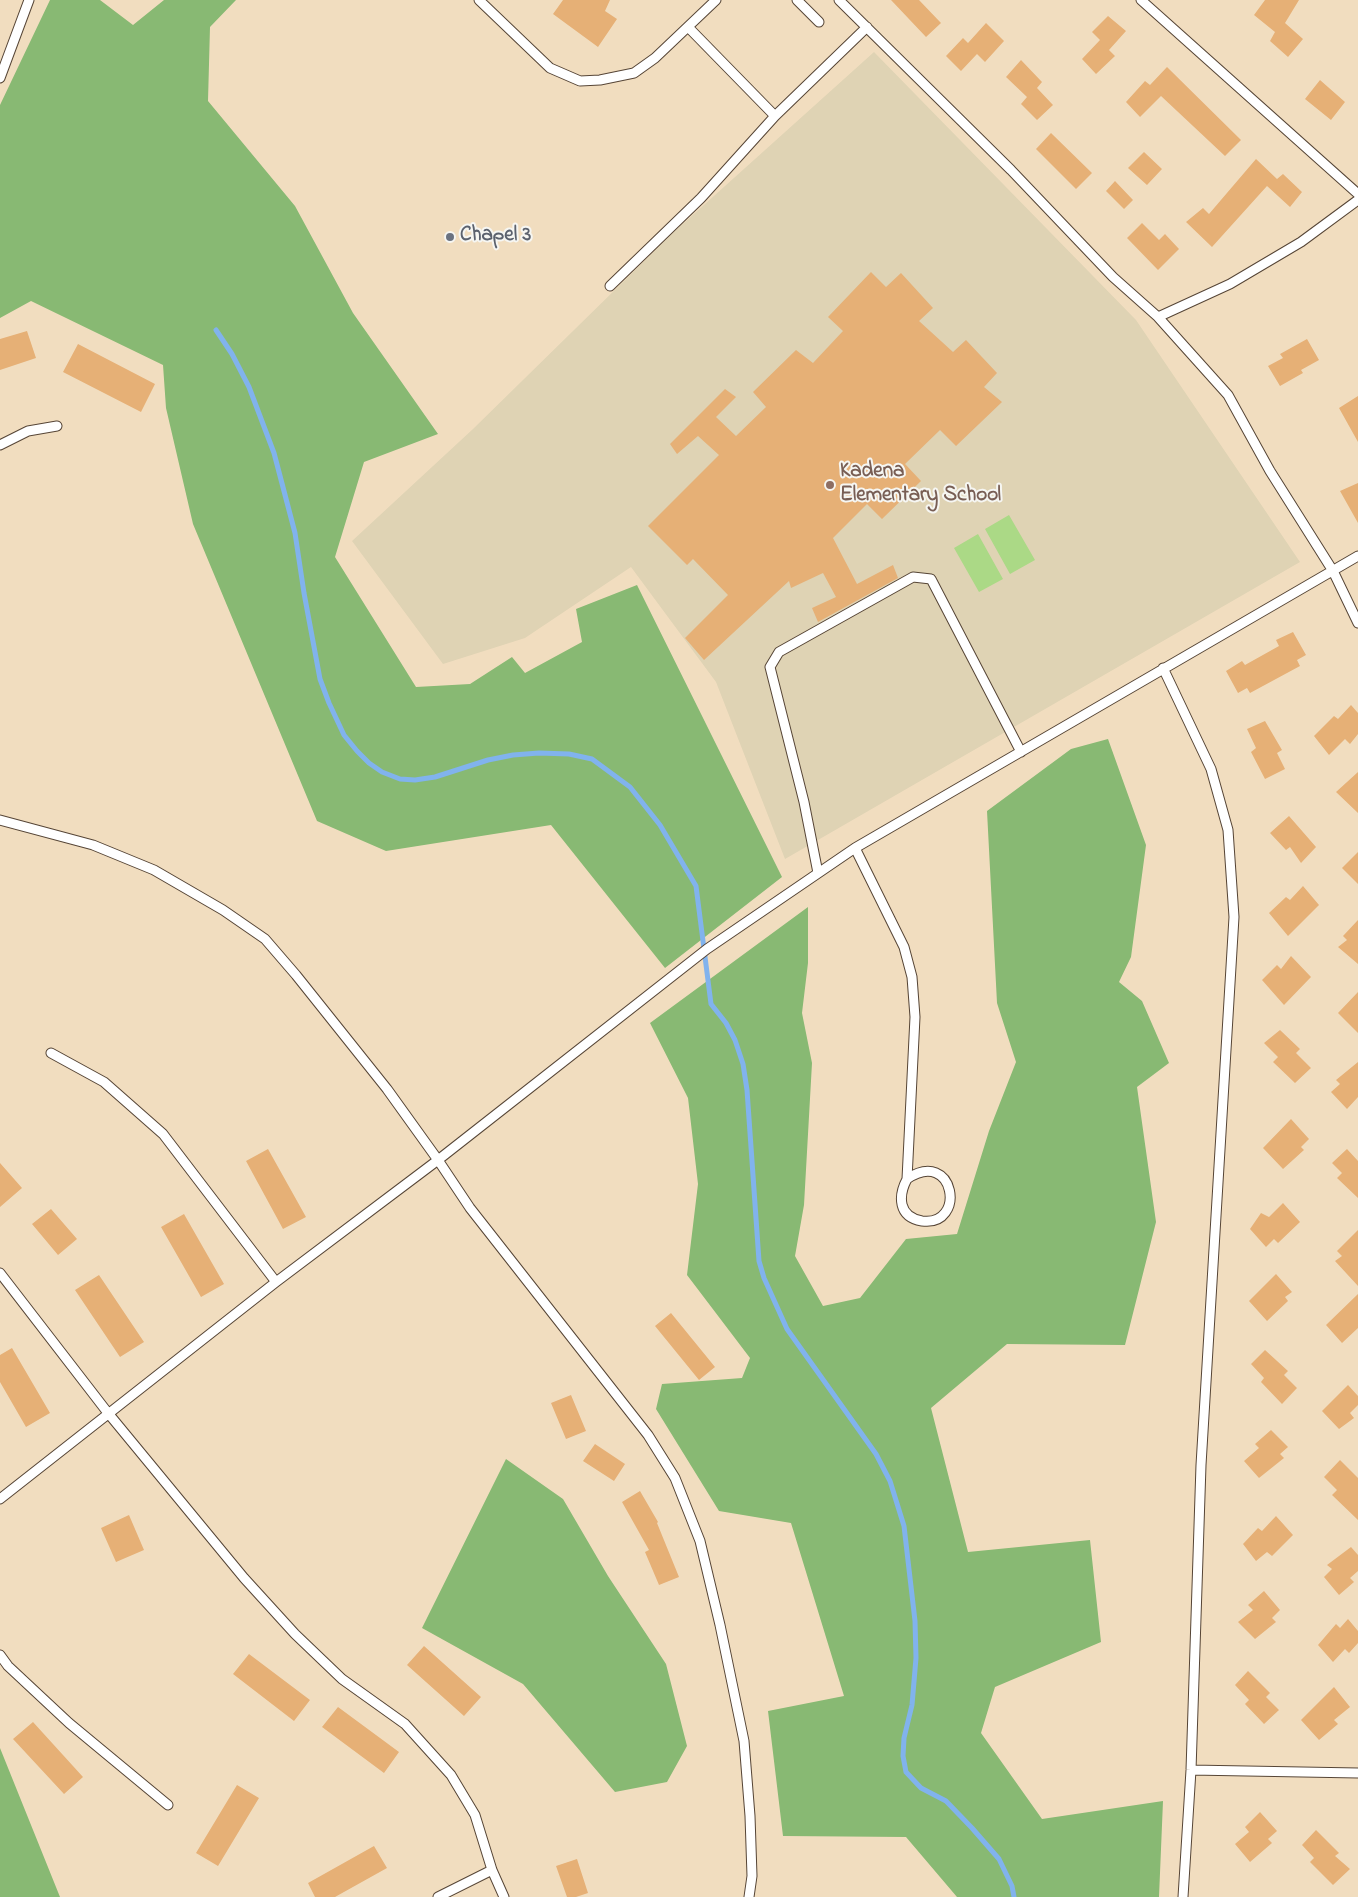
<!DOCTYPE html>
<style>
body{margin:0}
canvas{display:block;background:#f1ddbf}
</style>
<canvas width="1358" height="1897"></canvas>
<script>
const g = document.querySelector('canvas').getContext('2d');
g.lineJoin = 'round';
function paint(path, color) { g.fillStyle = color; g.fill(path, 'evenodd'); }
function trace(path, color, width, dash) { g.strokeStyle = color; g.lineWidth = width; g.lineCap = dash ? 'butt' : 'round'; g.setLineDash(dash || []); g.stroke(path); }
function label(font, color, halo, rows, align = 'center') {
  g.font = font + ' "Indie Flower",sans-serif'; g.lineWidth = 4; g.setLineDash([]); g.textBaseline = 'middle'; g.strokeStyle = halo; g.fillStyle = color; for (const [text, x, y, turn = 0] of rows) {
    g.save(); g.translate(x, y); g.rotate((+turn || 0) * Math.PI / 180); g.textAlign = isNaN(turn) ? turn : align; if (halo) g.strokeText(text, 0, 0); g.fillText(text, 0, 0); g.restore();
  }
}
paint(new Path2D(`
 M874 52 1136 320 1300 562 785 859 716 682 631 567 525 638 443 664 352 541 473 429 675 231Z`), '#dfd3b4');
paint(new Path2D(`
 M1009 515 1035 560 1010 574 985 529Z
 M978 534 1003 579 979 592 954 548Z`), '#abd986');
paint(new Path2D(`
 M50 0H100L133 25 164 0H236L210 27 208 101 295 206 353 313 438 434 364 462 335 557 416 687 470 684 512 657 525 673 582 642 576 609 637 585 782 877 665 968 551 825 386 851 317 821 193 524 166 408 163 365 31 301 0 318V105Z
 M1108 739 1146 845 1131 957 1119 982 1142 1001 1169 1063 1137 1087 1156 1222 1125 1345 1007 1344 931 1408 968 1552 1090 1540 1101 1642 995 1687 981 1733 1042 1819 1163 1801 1159 1897H957L906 1837 783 1836 768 1711 844 1696 791 1523 719 1511 656 1409 662 1384 742 1378 750 1358 687 1275 698 1184 688 1098 650 1023 808 907V963L802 1013 812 1063 804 1205 795 1256 823 1306 860 1298 906 1239 957 1234 989 1131 1016 1062 997 1003 987 811 1071 749Z
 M506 1459 563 1499 608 1576 666 1664 687 1746 667 1782 615 1792 523 1684 422 1628Z
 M0 1748 60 1897H0Z`), '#88b973');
trace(new Path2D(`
 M216 330 232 354 249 387 274 453 295 533 304 593 320 679 329 703 344 735 357 751 369 763 382 772 400 779 415 780 435 777 488 760 513 755 539 753 569 754 592 759 630 787 660 825 696 886 711 1004 726 1023 735 1040 743 1064 747 1090 759 1261 764 1278 787 1329 876 1454 890 1481 904 1526 915 1621 916 1658 912 1705 904 1738 903 1756 906 1772 921 1788 946 1801 972 1828 999 1859 1012 1886 1014 1897`), '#81b3ed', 5);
paint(new Path2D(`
 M563 0H610L605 11 617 19 598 47 553 14Z
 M891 0H919L941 23 926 37Z
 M1265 0H1299L1285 23 1303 39 1288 57 1270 41 1275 32 1254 15Z
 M1108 16 1126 31 1109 50 1115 56 1096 74 1082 59 1100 40 1092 32Z
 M986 23 1004 41 985 62 977 54 961 71 946 56 963 38 968 43Z
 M1021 60 1042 82 1037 88 1053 105 1037 120 1021 104 1027 97 1006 77Z
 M1167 67 1241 140 1225 156 1161 96 1140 117 1126 102 1145 81 1150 85Z
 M1320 80 1345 102 1331 120 1305 99Z
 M1051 133 1092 173 1076 189 1036 149Z
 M1144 152 1162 169 1147 185 1128 168Z
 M1256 159 1277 179 1283 174 1302 192 1290 207 1267 186 1212 247 1186 222 1203 208 1209 214Z
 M1115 181 1133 200 1124 209 1106 191Z
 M1142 223 1159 240 1165 234 1179 249 1158 270 1127 238Z
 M871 272 886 287 901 273 933 308 919 321 953 352 966 340 997 373 984 387 1002 402 956 446 940 430 905 464 921 481 882 519 867 504 833 538 857 584 893 565 898 578 818 622 812 608 836 597 823 573 791 588 789 581 704 660 685 638 728 595 693 559 687 565 648 526 719 455 698 436 677 454 670 444 725 389 736 397 716 417 736 436 766 407 753 392 796 350 813 363 843 331 828 317Z
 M27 331 36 358 0 370V339Z
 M1307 339 1319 360 1301 370 1303 373 1280 386 1268 366 1283 358 1280 354Z
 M78 344 155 384 141 412 63 372Z
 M1358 396V442L1339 408Z
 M1358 483V523L1340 491Z
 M1293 632 1306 655 1297 660 1300 666 1250 693 1247 688 1238 693 1226 671 1242 661 1245 665 1279 646 1276 640Z
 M1351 705 1358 713V734L1350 744 1345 739 1329 755 1314 736 1334 716 1338 719Z
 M1265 721 1282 750 1277 753 1285 769 1265 779 1251 752 1256 748 1247 729Z
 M1358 772V813L1336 792Z
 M1289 816 1316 847 1301 863 1290 847 1286 850 1270 833Z
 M1358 852V884L1342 868Z
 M1303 886 1319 905 1288 936 1269 913 1286 897 1290 900Z
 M1358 920V964L1338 947 1347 940 1343 936Z
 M1291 956 1311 977 1284 1005 1262 980 1277 965 1281 969Z
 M1358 992V1033L1338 1013Z
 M1280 1030 1300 1049 1296 1053 1311 1068 1295 1083 1273 1062 1278 1057 1264 1043Z
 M1358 1062V1097L1347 1109 1331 1092 1340 1084 1336 1080Z
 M1291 1119 1309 1139 1301 1147 1304 1150 1283 1169 1263 1148Z
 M268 1149 306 1217 283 1229 246 1161Z
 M1347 1149 1358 1161V1198L1337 1178 1342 1173 1332 1163Z
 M0 1163 22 1188 0 1207Z
 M1283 1203 1300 1222 1278 1243 1274 1239 1266 1247 1250 1229 1261 1213 1269 1217Z
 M51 1209 77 1239 58 1255 32 1224Z
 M184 1214 224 1284 201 1297 161 1227Z
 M1358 1230V1286L1335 1261 1342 1256 1337 1251Z
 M1276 1274 1292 1292 1285 1297 1288 1301 1267 1321 1249 1301Z
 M99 1275 144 1342 120 1357 75 1290Z
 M1358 1294V1328L1342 1343 1326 1325Z
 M671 1313 715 1367 699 1380 655 1326Z
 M12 1348 50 1413 26 1427 0 1382V1355Z
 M1265 1350 1288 1371 1284 1375 1297 1388 1282 1404 1261 1382 1264 1378 1251 1364Z
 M1348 1385 1358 1396V1405L1350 1413 1354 1418 1339 1429 1322 1411Z
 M571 1395 586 1431 566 1439 551 1403Z
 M1271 1430 1288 1447 1280 1454 1284 1458 1259 1478 1244 1461 1259 1448 1255 1444Z
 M595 1444 625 1464 614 1481 583 1461Z
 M1340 1460 1358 1478V1520L1332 1495 1337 1490 1324 1477Z
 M640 1491 658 1522 657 1523 679 1577 659 1585 645 1552 649 1550 622 1502Z
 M129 1515 144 1550 116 1562 101 1528Z
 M1276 1516 1293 1535 1272 1556 1267 1552 1256 1561 1243 1544 1258 1528 1262 1531Z
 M1351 1547 1358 1555V1571L1350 1578 1354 1582 1339 1595 1324 1577 1332 1569 1327 1565Z
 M1264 1591 1280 1610 1272 1618 1276 1622 1255 1639 1238 1622 1253 1610 1248 1605Z
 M1348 1619 1358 1631V1643L1349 1653 1345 1649 1333 1662 1318 1645 1336 1624 1340 1628Z
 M424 1646 481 1697 464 1716 407 1665Z
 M249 1654 310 1700 294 1721 233 1674Z
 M1248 1671 1270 1693 1266 1697 1279 1710 1264 1724 1245 1704 1249 1700 1235 1685Z
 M1334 1687 1350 1707 1334 1720 1338 1724 1319 1740 1301 1720Z
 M338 1707 399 1752 384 1773 322 1727Z
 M33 1722 83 1777 64 1794 13 1739Z
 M237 1785 259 1798 218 1866 196 1853Z
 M1260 1812 1277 1831 1268 1839 1272 1843 1250 1862 1235 1844 1249 1832 1245 1827Z
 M1316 1830 1339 1853 1335 1856 1350 1869 1333 1885 1310 1862 1314 1858 1302 1845Z
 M374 1846 387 1868 335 1897H315L308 1883Z
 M577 1859 588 1893 576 1897H567L556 1866Z`), '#e6b076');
const lane = new Path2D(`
 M479 0 550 68 580 81 600 80 634 73 655 58 716 0
 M797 0 819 22
 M839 0 1011 170 1113 277 1158 317 1228 395 1270 471 1333 571 1358 623
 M1141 0 1358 194
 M688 27 775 116
 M0 78 29 0
 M610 286 701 198 775 116 867 27
 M1158 317 1230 284 1301 242 1358 200
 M0 445 28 431 57 426
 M1163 668 1211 769 1228 830 1234 917 1201 1465 1191 1770 1183 1897
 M0 820 93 845 154 870 223 910 265 939 296 975 387 1089 438 1160 470 1208 648 1435 675 1478 700 1541 720 1625 744 1741 750 1816 752 1876 749 1897
 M855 848 904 947 912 977 915 1017 907 1179C898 1196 898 1217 922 1221 967 1227 955 1147 907 1179
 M818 873 804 802 770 667 779 652 913 577 931 579 1021 752
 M51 1053 104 1082 163 1134 276 1282
 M0 1273 108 1413 244 1578 295 1634 342 1679 405 1724 451 1775 475 1815 492 1870 504 1897
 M0 1499 276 1282 438 1160 707 949 855 848 1358 556
 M0 1655 8 1666 69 1723 168 1805
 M1191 1770 1358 1773
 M438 1897 492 1870`);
trace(lane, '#564536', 11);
trace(lane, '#fff', 9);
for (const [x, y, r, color] of [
 [450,237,5,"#6b7280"],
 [830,485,5,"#8d6e63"]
]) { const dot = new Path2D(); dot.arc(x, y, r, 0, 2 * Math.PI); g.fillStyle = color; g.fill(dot); trace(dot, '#f6f6f2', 2); }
label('bold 21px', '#5b616d', '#f6f6f2', [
 ["Chapel 3",460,237]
], 'left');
label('bold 21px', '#785e54', '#f6f6f2', [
 ["Kadena",840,473],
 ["Elementary School",840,497]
], 'left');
</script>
